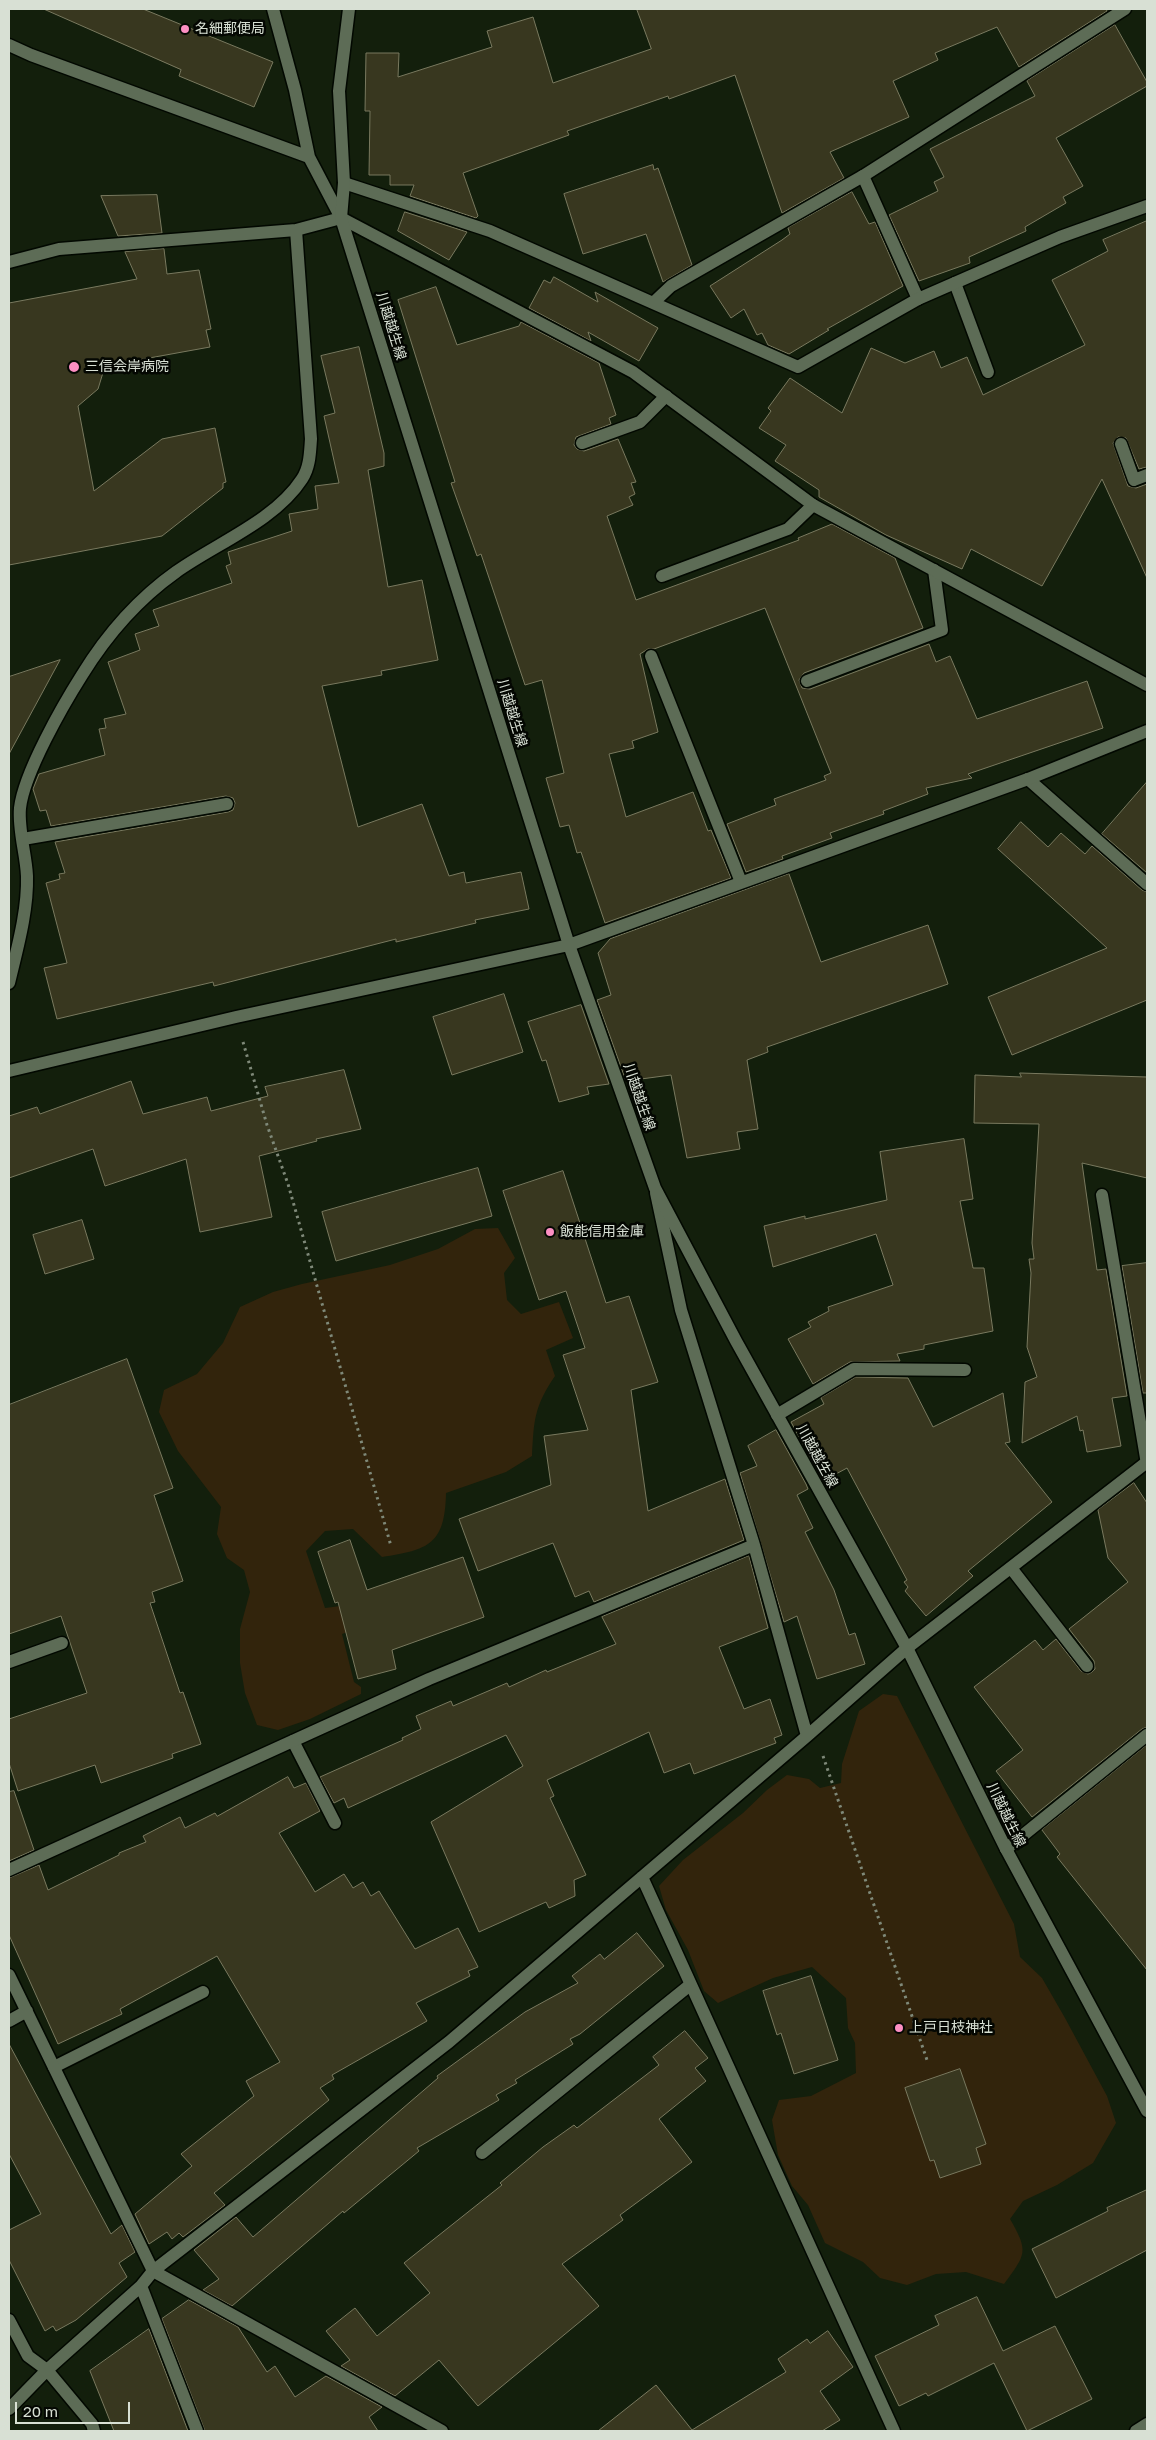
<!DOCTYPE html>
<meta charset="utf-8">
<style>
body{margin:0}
#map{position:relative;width:1156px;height:2440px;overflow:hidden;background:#131f0c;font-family:"Golos Text",sans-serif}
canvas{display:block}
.frame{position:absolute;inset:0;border:10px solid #d8e0d4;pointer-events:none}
.scale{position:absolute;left:15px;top:2402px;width:115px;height:22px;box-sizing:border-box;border:2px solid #d8e0d4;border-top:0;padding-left:6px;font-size:15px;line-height:18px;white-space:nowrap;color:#d8e0d4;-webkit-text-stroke:4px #040702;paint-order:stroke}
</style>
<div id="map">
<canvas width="1156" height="2440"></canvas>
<div class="frame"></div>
<div class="scale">20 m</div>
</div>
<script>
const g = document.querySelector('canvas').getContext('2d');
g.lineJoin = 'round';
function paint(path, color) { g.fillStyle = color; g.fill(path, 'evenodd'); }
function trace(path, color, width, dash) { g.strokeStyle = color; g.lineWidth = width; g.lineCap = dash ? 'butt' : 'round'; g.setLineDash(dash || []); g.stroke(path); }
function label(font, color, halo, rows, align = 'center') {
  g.font = font + ' "Golos Text","Noto Sans JP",sans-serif'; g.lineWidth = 5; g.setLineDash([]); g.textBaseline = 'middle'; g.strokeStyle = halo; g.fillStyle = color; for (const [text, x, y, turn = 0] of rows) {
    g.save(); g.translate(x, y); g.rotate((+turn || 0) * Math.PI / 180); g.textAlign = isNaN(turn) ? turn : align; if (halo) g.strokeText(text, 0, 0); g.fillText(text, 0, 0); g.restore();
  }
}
paint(new Path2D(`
 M498 1228 515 1258 504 1273 507 1300 521 1314 559 1302 573 1338 546 1350 555 1376C534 1407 534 1420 532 1456L506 1472 446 1493C445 1544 429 1550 382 1557L353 1529 325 1531 306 1551 325 1608 348 1605 365 1626 342 1634 354 1682 361 1687V1694L310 1719 278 1730 257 1725 245 1693 240 1663V1629L250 1592 244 1570 227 1558 217 1534 221 1507 178 1451 159 1412 164 1390 197 1374 223 1343 240 1307 273 1292 302 1284 390 1265 438 1249 475 1229Z
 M883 1694 897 1696 1014 1924 1020 1957 1042 1978 1065 2018 1107 2096 1116 2123 1093 2163 1057 2185 1023 2201 1010 2219C1029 2252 1026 2254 1004 2284L966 2272 936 2274 907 2285 880 2278 863 2262 825 2243 808 2205 792 2186 778 2155 772 2120 779 2100 811 2096 856 2073 855 2043 848 2028 846 1998 812 1967 773 1978 718 2003 704 1991 688 1950 666 1910 659 1886 683 1860 743 1813 767 1790 787 1775 809 1779 820 1788 841 1783 842 1764 859 1711Z`), '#32240c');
const building = new Path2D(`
 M44 9H143L273 62 254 107 179 76 181 70Z
 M637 9H1106L1107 11 1019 67 997 27 935 53 938 60 893 81 909 117 830 152 844 178 782 213 735 75 669 99 668 96 567 131 569 135 463 173 478 216 476 218 410 196 414 185H390V175H369L370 111H365L366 53H399L398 77 492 47 487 31 533 17 553 83 651 49Z
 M1115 25 1147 82V86L1056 138 1083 186 1063 197 1066 203 1025 227 1026 231 969 257 970 263 919 281 889 215 938 191 934 182 944 177 930 149 1035 96 1027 81Z
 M653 165 654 170 658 168 692 265 663 282 646 234 583 254 564 194Z
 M852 192 869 224 875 222 903 286 827 329 829 330 789 354 768 345 762 333 757 335 744 309 731 318 710 286 782 240 790 234 788 228Z
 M157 195 162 233 118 236 101 196Z
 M405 212 467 232 449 260 398 231Z
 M1147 221V467L1139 469 1126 438 1118 437 1113 443 1128 486 1136 488 1147 484V578L1102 479 1042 586 971 549 962 569 886 535 819 497V490L775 461 786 445 759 428 771 411 768 408 790 378 842 413 871 348 905 363 934 351 941 368 967 357 983 395 1085 345 1052 280 1108 251 1103 240Z
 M164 249 167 274 199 270 211 329 206 330 210 347 105 366 98 389 78 406 94 491 162 439 215 428 226 482 223 483V488L162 536 9 565V303L137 279 125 252Z
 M554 277 598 302 595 292 658 328 639 361 588 332 591 341 529 308 544 280 550 283Z
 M436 287 457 345 519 326 521 322 599 363 616 415 609 418 611 424 576 437 574 445 577 449 584 451 618 439 636 482 631 483 635 494 629 497 633 505 607 516 636 600 799 540 798 538 832 524 895 558 923 628 804 673 799 680 802 688 810 689 929 644 936 662 950 656 977 719 1087 681 1103 728 968 774 972 778 926 788 928 794 883 811 884 814 830 833 832 838 782 856 783 859 746 872 727 824 776 805 774 799 826 780 824 776 831 773 765 608 654 649H648L640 654 658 732 632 741 634 748 609 754 626 817 693 792 708 831 711 830 731 878 605 923 581 852 577 853 569 825 560 827 546 778 564 773 542 680 525 685 481 554 477 556 451 483 455 482 398 300Z
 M359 347 384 453V466L368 470 388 587 422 580 438 660 381 671 382 675 322 686 358 827 422 804 449 876 464 872 466 883 521 872 529 909 475 920 476 923 396 942V939L214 986 213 982 57 1019 44 968 67 963 46 883 60 879 59 874 65 873 55 842 228 812 233 810 235 803 233 798 226 796 51 826 46 810 40 811 33 789 39 774 105 755 99 729 106 728 104 719 126 714 108 662 140 650 135 634 159 626 153 610 232 583 226 566 231 564 228 552 292 531 289 514 318 509 315 486 339 483 324 416 335 413 321 356Z
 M60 660 9 754V677Z
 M1147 782V873L1102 834Z
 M1021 822 1048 847 1061 833 1085 854 1092 846 1142 890 1147 892V1000L1012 1055 988 997 1107 948 998 849Z
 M789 874 821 962 928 925 948 984 767 1047 768 1052 747 1060 758 1129 737 1132 740 1149 687 1158 671 1075 626 1081 597 1000 611 995 598 953 610 939Z
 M504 994 523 1052 452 1075 433 1017Z
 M581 1005 609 1084 587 1087 589 1094 559 1102 546 1060 542 1061 528 1022Z
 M344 1070 361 1129 316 1139 317 1141 259 1156 272 1217 200 1232 186 1159 105 1186 93 1149 9 1178V1116L37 1107 40 1114 131 1081 143 1114 207 1097 211 1111 268 1096 265 1087Z
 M1020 1073 1147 1077V1178L1082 1163 1097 1270 1106 1269 1127 1396 1112 1398 1121 1446 1087 1452 1083 1430 1080 1431 1077 1416 1022 1443 1025 1382 1037 1377 1027 1347 1031 1273 1029 1259H1034L1032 1243 1039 1124 974 1123 975 1075 1021 1077Z
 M964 1139 973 1199 960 1201 973 1268H984L993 1331 924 1345V1349L897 1354 900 1361 850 1362 813 1384 788 1339 811 1327 808 1322 829 1311 828 1307 893 1285 876 1234 773 1267 764 1226 805 1216V1219L887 1200 880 1152Z
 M478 1168 492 1216 336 1261 322 1212Z
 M563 1171 606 1303 629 1296 658 1382 631 1390 648 1511 725 1479 744 1540 594 1602 589 1591 575 1597 553 1543 478 1571 459 1519 551 1485 544 1436 588 1430 563 1355 585 1348 566 1291 539 1300 503 1191Z
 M82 1220 94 1259 45 1274 33 1235Z
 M1147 1263V1393H1143L1122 1266Z
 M127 1359 173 1488 154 1495 183 1581 152 1592 155 1602 150 1603 180 1693 183 1692 201 1744 172 1754 173 1758 101 1783 95 1765 18 1791 9 1763V1719L87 1693 61 1616 9 1634V1405Z
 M856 1377 908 1378 933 1427 1003 1393 1010 1442 1005 1443 1052 1502 968 1571 973 1576 926 1616 905 1591 908 1587 904 1582 907 1580 847 1468 823 1481 791 1422 824 1404 821 1398Z
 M776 1430 806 1484 808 1489 797 1495 813 1528 805 1532 834 1590 849 1635 855 1633 865 1664 817 1679 797 1616 784 1622 740 1473 757 1466 748 1446Z
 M1134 1483 1147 1503V1727L1142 1729 1032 1817 996 1771 1023 1750 974 1687 1035 1640 1043 1650 1056 1639 1081 1671 1088 1674 1092 1672 1095 1669 1094 1661 1069 1629 1128 1582 1108 1558 1098 1510Z
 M350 1540 367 1590 463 1557 484 1617 392 1650 396 1669 358 1679 338 1602 335 1603 318 1552Z
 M749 1556 768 1628 719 1647 744 1709 770 1699 782 1735 774 1738 776 1743 694 1774 690 1763 664 1773 649 1732 547 1780 554 1796 550 1798 586 1875 574 1880 575 1896 549 1908 546 1902 479 1932 431 1822 523 1766 506 1735 348 1808 344 1798 334 1803 320 1777 403 1740 402 1738 421 1729 416 1716 451 1701 453 1706 507 1683 509 1687 546 1670 547 1672 616 1644 602 1617Z
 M1147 1745V1970L1057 1857 1060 1854 1042 1830Z
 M288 1777 294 1788 306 1783 320 1811 279 1833 315 1892 344 1874 353 1888 363 1882 371 1896 379 1891 415 1949 458 1928 478 1967 468 1971 470 1976 416 2003 427 2021 332 2075 334 2079 320 2088 329 2100 214 2193 225 2205 183 2237 179 2233 172 2239 167 2232 149 2244 135 2214 192 2166 181 2154 254 2096 246 2081 280 2062 217 1956 120 2009 122 2014 58 2044 9 1935V1878L39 1865 48 1890 119 1855V1853L146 1842 143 1836 180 1817 185 1828 215 1813 217 1816Z
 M14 1791 34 1850 9 1861V1792Z
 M637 1933 664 1966 580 2034 570 2039 573 2044 515 2080 517 2083 496 2095 499 2100 417 2148 419 2151 344 2213 343 2211 232 2306 203 2290 219 2279 194 2250 236 2217 253 2237 438 2078 437 2076 525 2012 578 1983 572 1976 600 1954 604 1959Z
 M811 1976 838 2060 794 2074 781 2033 777 2035 763 1991Z
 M685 2031 708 2058 695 2068 706 2081 659 2119 692 2162 620 2215 623 2220 562 2264 599 2306 478 2406 439 2360 395 2396 341 2366 350 2360 326 2331 355 2308 377 2336 430 2293 404 2263 502 2185 500 2183 543 2147 574 2125 577 2128 659 2065 653 2057Z
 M9 2044 111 2234 122 2225 135 2252 119 2263 127 2277 76 2320 56 2331 53 2326 45 2331 9 2260V2230L41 2214 9 2154Z
 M960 2069 986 2144 976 2148 981 2164 940 2178 934 2160 930 2161 905 2088Z
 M1147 2190V2250L1056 2298 1032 2249 1108 2211 1107 2208Z
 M977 2297 1003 2351 1055 2326 1092 2399 1027 2431 994 2363 928 2396 926 2393 899 2406 875 2356 939 2325 935 2316Z
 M189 2300 238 2327 267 2372 275 2366 295 2397 326 2376 382 2407 369 2417 378 2431H205L162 2319Z
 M149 2329 188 2431H114L90 2371Z
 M828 2331 853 2367 820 2391 840 2420 822 2431H598L656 2385 692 2430 786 2372 778 2359 807 2339 810 2343Z`);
paint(building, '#38371f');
trace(building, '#79795f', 1);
const lane = new Path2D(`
 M863 176 918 299
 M955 283 988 372
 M582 443 640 422 666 396
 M1121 444 1134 480 1147 475
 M662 576 788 529 813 505
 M651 656 741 882
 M807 681 942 630 934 570
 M1028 779 1147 884
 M23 839 227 804
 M1102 1195 1147 1464
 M777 1415 854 1369 965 1370
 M1011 1568 1087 1666
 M9 1662 62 1643
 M293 1741 335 1823
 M54 2067 203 1992
 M482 2153 690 1985`);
const street = new Path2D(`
 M9 45 31 55 309 157 295 90 273 9
 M309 157 341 218 633 372 813 505 1147 685
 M344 183 490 231 798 367 918 299 1060 237 1147 206
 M9 262 59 249 296 230 341 218
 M653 303 671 286 863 176 1125 9
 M9 983C17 949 28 911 27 876 26 854 18 830 20 808 24 773 63 705 82 675 106 636 138 599 176 572 215 544 275 521 302 479 310 467 310 452 311 439L296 230
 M656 1193 681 1310 754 1545 807 1736
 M1006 1849 1147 1735
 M9 1870 429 1679 754 1545
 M642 1877 894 2431
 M9 1975 153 2271 442 2431
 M9 2021 27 2011
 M141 2286 197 2431
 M9 2320 28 2356 47 2370 92 2424 94 2431
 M9 2409 47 2370 141 2286 153 2271 449 2042 807 1736 907 1648 1147 1462`);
const secondary = new Path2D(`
 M349 9 339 91 344 183 341 218 569 945 655 1188 736 1341 907 1648 1006 1849 1147 2111
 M9 1071 236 1017 569 945 1028 779 1147 731
 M1136 2431 1147 2424`);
trace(lane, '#020800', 15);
trace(street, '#020800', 15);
trace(secondary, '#020800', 15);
trace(new Path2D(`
 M243 1042 267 1125 288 1184 391 1546
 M823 1756 927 2060`), '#7f8979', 3, [2.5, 4]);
trace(lane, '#5d6c56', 12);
trace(street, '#5d6c56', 12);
trace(secondary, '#5d6c56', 12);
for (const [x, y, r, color] of [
 [185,29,5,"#fc8fc2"],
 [74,367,6,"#fc8fc2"],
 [550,1232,5,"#fc8fc2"],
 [899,2028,5,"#fc8fc2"]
]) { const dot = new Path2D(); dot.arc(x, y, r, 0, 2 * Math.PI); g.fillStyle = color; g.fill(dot); trace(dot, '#040702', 2); }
label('14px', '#d8e0d4', '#040702', [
 ["名細郵便局",195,29],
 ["三信会岸病院",85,367],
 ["飯能信用金庫",560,1232],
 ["上戸日枝神社",909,2028]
], 'left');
label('14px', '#d8e0d4', '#040702', [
 ["川越越生線",391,326,73],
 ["川越越生線",512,713,73],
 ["川越越生線",639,1097,71],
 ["川越越生線",817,1456,61],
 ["川越越生線",1006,1815,64]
]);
</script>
